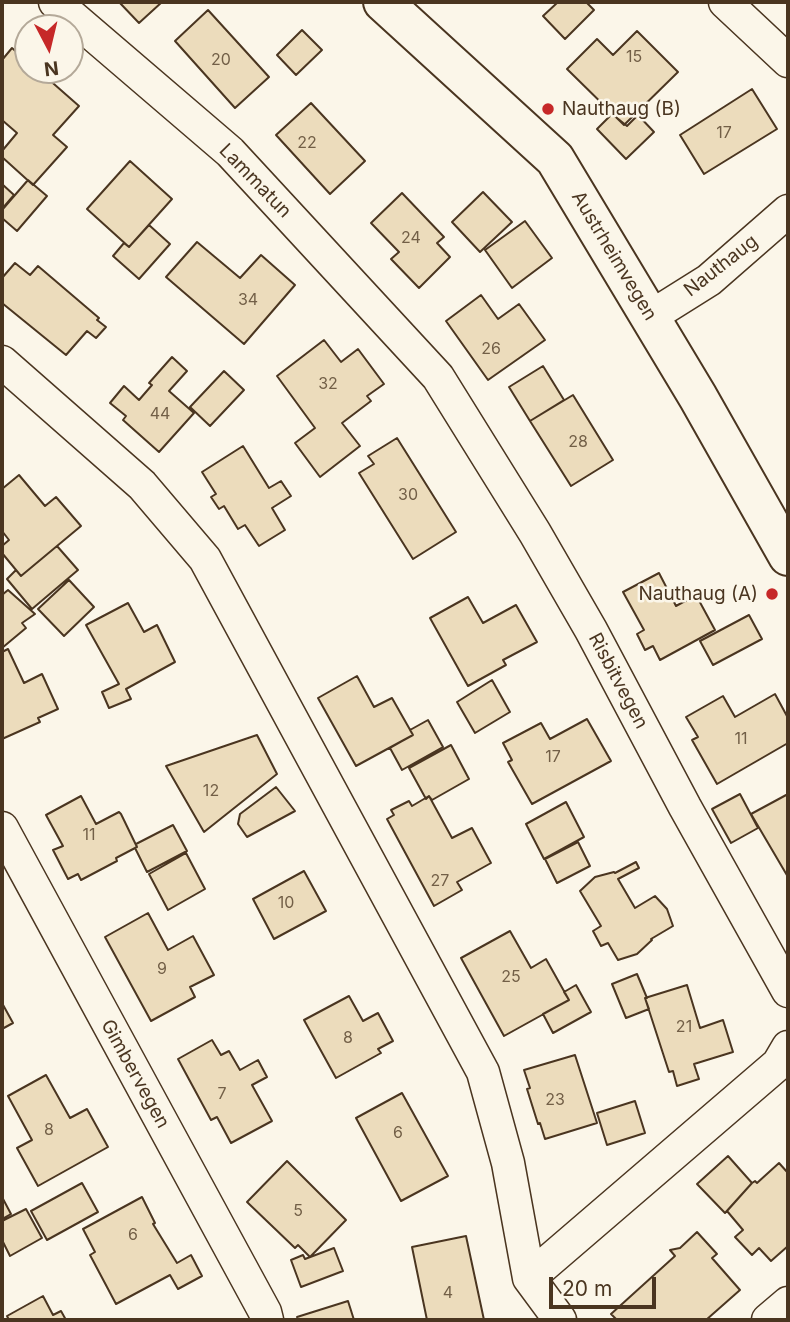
<!DOCTYPE html>
<style>
body{margin:0}
#map{position:relative;width:790px;height:1322px;overflow:hidden;background:#fbf6e9;font-family:Inter,sans-serif}
canvas{display:block}
.frame{position:absolute;inset:0;border:4px solid #4a3520;pointer-events:none}
.north{position:absolute;left:14px;top:14px;width:70px;height:70px;box-sizing:border-box;background:#fbf6e9;border:2px solid #b4a999;border-radius:50%;rotate:173deg;font-size:19px;font-weight:700;line-height:28px;text-align:center;color:#4a3520}
.north::after{content:'';display:block;margin:auto;width:24px;height:32px;background:#c62828;clip-path:polygon(50% 0,100% 100%,50% 72%,0 100%)}
.scale{position:absolute;left:549px;top:1277px;width:107px;height:32px;box-sizing:border-box;border:4px solid #4a3520;border-top:0;padding-left:9px;font-size:21px;line-height:24px;white-space:nowrap;color:#4a3520;-webkit-text-stroke:5px #fbf6e9;paint-order:stroke}
</style>
<div id="map">
<canvas width="790" height="1322"></canvas>
<div class="frame"></div>
<div class="north">N</div>
<div class="scale">20 m</div>
</div>
<script>
const g = document.querySelector('canvas').getContext('2d');
g.lineJoin = 'round';
function paint(path, color) { g.fillStyle = color; g.fill(path, 'evenodd'); }
function trace(path, color, width, dash) { g.strokeStyle = color; g.lineWidth = width; g.lineCap = dash ? 'butt' : 'round'; g.setLineDash(dash || []); g.stroke(path); }
function label(font, color, halo, rows, align = 'center') {
  g.font = font + ' Inter,sans-serif'; g.lineWidth = 5; g.setLineDash([]); g.textBaseline = 'middle'; g.strokeStyle = halo; g.fillStyle = color; for (const [text, x, y, turn = 0] of rows) {
    g.save(); g.translate(x, y); g.rotate((+turn || 0) * Math.PI / 180); g.textAlign = isNaN(turn) ? turn : align; if (halo) g.strokeText(text, 0, 0); g.fillText(text, 0, 0); g.restore();
  }
}
const building = new Path2D(`
 M119 2H162L139 23Z
 M558 2H586L594 10 565 39 543 16Z
 M208 10 269 77 235 108 175 41Z
 M302 30 322 50 296 75 277 55Z
 M637 31 678 72 624 125 567 69 597 39 613 55Z
 M12 48 28 62V70H38L79 106 53 135 67 147 33 185 2 157V151L17 133 2 120V60Z
 M752 89 777 129 704 174 680 135Z
 M311 103 365 161 330 194 276 135Z
 M612 114 627 126 638 115 654 132 626 159 597 129Z
 M130 161 172 199 129 247 87 209Z
 M28 180 47 196 17 231 2 218V210Z
 M2 184 14 195 2 209Z
 M483 192 512 222 480 252 452 222Z
 M402 193 444 237 437 243 450 257 419 288 391 259 399 252 371 223Z
 M525 221 552 258 512 288 485 250Z
 M149 225 170 244 139 279 113 256 124 243 129 247Z
 M197 242 240 278 261 255 295 285 244 344 166 277Z
 M15 263 30 275 38 266 99 318 97 320 106 327 96 338 87 331 66 355 2 303V278Z
 M481 295 498 319 519 304 545 340 488 380 446 321Z
 M324 340 341 362 358 349 384 384 367 396 371 401 342 423 360 446 320 477 295 443 315 428 277 376Z
 M172 357 187 371 169 391 194 413 159 452 123 420 126 416 110 403 124 386 139 400 152 385 149 383Z
 M543 366 564 400 530 421 509 387Z
 M224 371 244 390 210 426 190 407Z
 M573 395 613 460 571 486 530 421Z
 M397 438 456 532 413 559 359 473 374 464 368 456Z
 M243 446 269 488 281 481 291 496 272 508 285 530 259 546 245 525 238 529 224 506 219 509 211 497 216 494 202 472Z
 M19 475 45 506 56 497 81 526 21 576 2 553V546L9 540 2 531V489Z
 M57 546 78 570 32 609 7 579 16 570 21 576Z
 M659 573 676 606 696 595 715 630 660 660 653 646 645 650 637 634 644 630 623 592Z
 M69 580 94 607 64 636 38 609Z
 M8 590 35 614 22 623 26 628 2 648V595Z
 M468 597 483 623 516 605 537 642 503 660 506 665 468 686 430 618Z
 M128 603 144 632 157 625 175 662 126 689 131 699 109 708 102 692 119 684 86 625Z
 M749 615 762 639 713 665 700 641Z
 M8 649 24 683 42 674 58 709 38 718 40 722 2 739V652Z
 M357 676 374 707 392 698 413 735 356 766 318 698Z
 M492 680 510 712 475 733 457 702Z
 M775 694 788 718V743L717 784 692 740 698 737 686 717 723 696 735 717Z
 M587 719 611 761 532 804 508 762 512 760 503 743 541 723 550 739Z
 M428 720 443 747 402 770 390 748 413 735 410 730Z
 M257 735 277 774 204 832 166 766Z
 M451 745 469 779 432 800 429 796 426 799 409 768Z
 M276 787 295 811 247 837 238 824 240 814Z
 M740 794 758 828 731 843 712 809Z
 M788 794V877L751 814Z
 M81 796 96 824 119 812 121 814 137 847 116 858 117 861 81 880 78 874 68 879 53 850 63 846 46 815Z
 M429 796 452 838 472 828 491 863 457 882 462 890 434 906 387 819 394 815 391 810 409 801 412 806Z
 M566 802 584 837 544 859 526 824Z
 M173 825 187 851 147 872 135 848 137 847 136 844Z
 M578 842 590 866 557 883 545 859Z
 M186 853 205 889 168 910 149 874Z
 M636 862 639 868 618 879 635 908 655 896 667 909 673 926 651 939 652 940 637 954 618 960 608 943 601 946 593 931 601 926 580 891 595 877 614 872 615 873Z
 M304 871 326 911 274 939 253 899Z
 M148 913 168 950 193 936 214 975 190 987 195 997 151 1021 105 937Z
 M510 931 531 968 546 959 569 1000 504 1036 461 958Z
 M637 974 647 998H645L649 1009 626 1018 612 984Z
 M576 985 591 1012 553 1033 543 1014 569 1000 564 992Z
 M687 985 700 1028 723 1020 733 1052 694 1064 699 1079 677 1086 673 1071 669 1072 645 998Z
 M349 996 363 1021 378 1013 393 1041 378 1049 381 1053 336 1078 304 1020Z
 M2 1003 13 1023 2 1029Z
 M212 1040 221 1055 229 1051 240 1070 258 1060 267 1077 252 1085 272 1121 231 1143 217 1117 211 1120 178 1059Z
 M575 1055 597 1123 545 1139 540 1123 538 1124 527 1089 530 1088 524 1070Z
 M46 1075 70 1118 87 1109 108 1147 38 1186 17 1148 32 1140 8 1096Z
 M402 1093 448 1176 401 1201 356 1118Z
 M635 1101 645 1133 607 1145 597 1113Z
 M728 1156 752 1183 725 1213 697 1184Z
 M287 1161 346 1220 310 1257 298 1245 295 1248 247 1202Z
 M779 1163 788 1173V1246L771 1261 759 1248 752 1255 735 1237 743 1230 727 1211 752 1183 755 1181 757 1183Z
 M82 1183 98 1212 47 1240 31 1211Z
 M2 1197 11 1214 2 1219Z
 M142 1197 155 1223 153 1224 177 1263 191 1255 202 1276 178 1289 170 1275 116 1304 90 1255 95 1252 83 1229Z
 M26 1209 42 1238 10 1256 2 1240V1221Z
 M697 1232 717 1254 712 1258 740 1290 706 1320H617L611 1314 675 1256 670 1250 680 1248Z
 M466 1236 484 1320H427L412 1247Z
 M334 1248 343 1271 301 1287 291 1260 303 1255 305 1259Z
 M43 1296 53 1315 61 1311 66 1320H9L7 1316Z
 M348 1301 354 1320H299L297 1317Z`);
paint(building, '#ecdcbc');
trace(building, '#4a3520', 2);
const street = new Path2D(`
 M55 2 230 152 438 377 535 533 591 630 685 807 788 991
 M725 2 788 61
 M650 317 709 280 788 211
 M2 362 142 485 205 559 483 1072 508 1163 529 1278 560 1320
 M2 828 265 1312 267 1320
 M529 1278 778 1064 788 1047
 M768 1320 788 1303`);
const secondary = new Path2D(`
 M383 2 555 159 698 397 788 556`);
trace(street, '#4a3520', 35);
trace(secondary, '#4a3520', 42);
trace(street, '#fbf6e9', 32);
trace(secondary, '#fbf6e9', 38);
for (const [x, y, r, color] of [
 [548,109,7,"#c62828"],
 [772,594,7,"#c62828"]
]) { const dot = new Path2D(); dot.arc(x, y, r, 0, 2 * Math.PI); g.fillStyle = color; g.fill(dot); trace(dot, '#fbf6e9', 2.5); }
label('16px', '#725f47', null, [
 ["15",634,57],
 ["20",221,60],
 ["17",724,133],
 ["22",307,143],
 ["24",411,238],
 ["34",248,300],
 ["26",491,349],
 ["32",328,384],
 ["44",160,414],
 ["28",578,442],
 ["30",408,495],
 ["11",741,739],
 ["17",553,757],
 ["12",211,791],
 ["11",89,835],
 ["27",440,881],
 ["10",286,903],
 ["9",162,969],
 ["25",511,977],
 ["21",684,1027],
 ["8",348,1038],
 ["7",222,1094],
 ["23",555,1100],
 ["8",49,1130],
 ["6",398,1133],
 ["5",298,1211],
 ["6",133,1235],
 ["4",448,1293]
]);
label('19px', '#4a3520', '#fbf6e9', [
 ["Nauthaug (B)",562,109],
 ["Nauthaug (A)",758,594,"right"]
], 'left');
label('19px', '#4a3520', '#fbf6e9', [
 ["Lammatun",255,181,46],
 ["Austrheimvegen",614,256,59],
 ["Nauthaug",721,266,-38],
 ["Risbitvegen",618,681,62],
 ["Gimbervegen",135,1074,61]
]);
</script>
